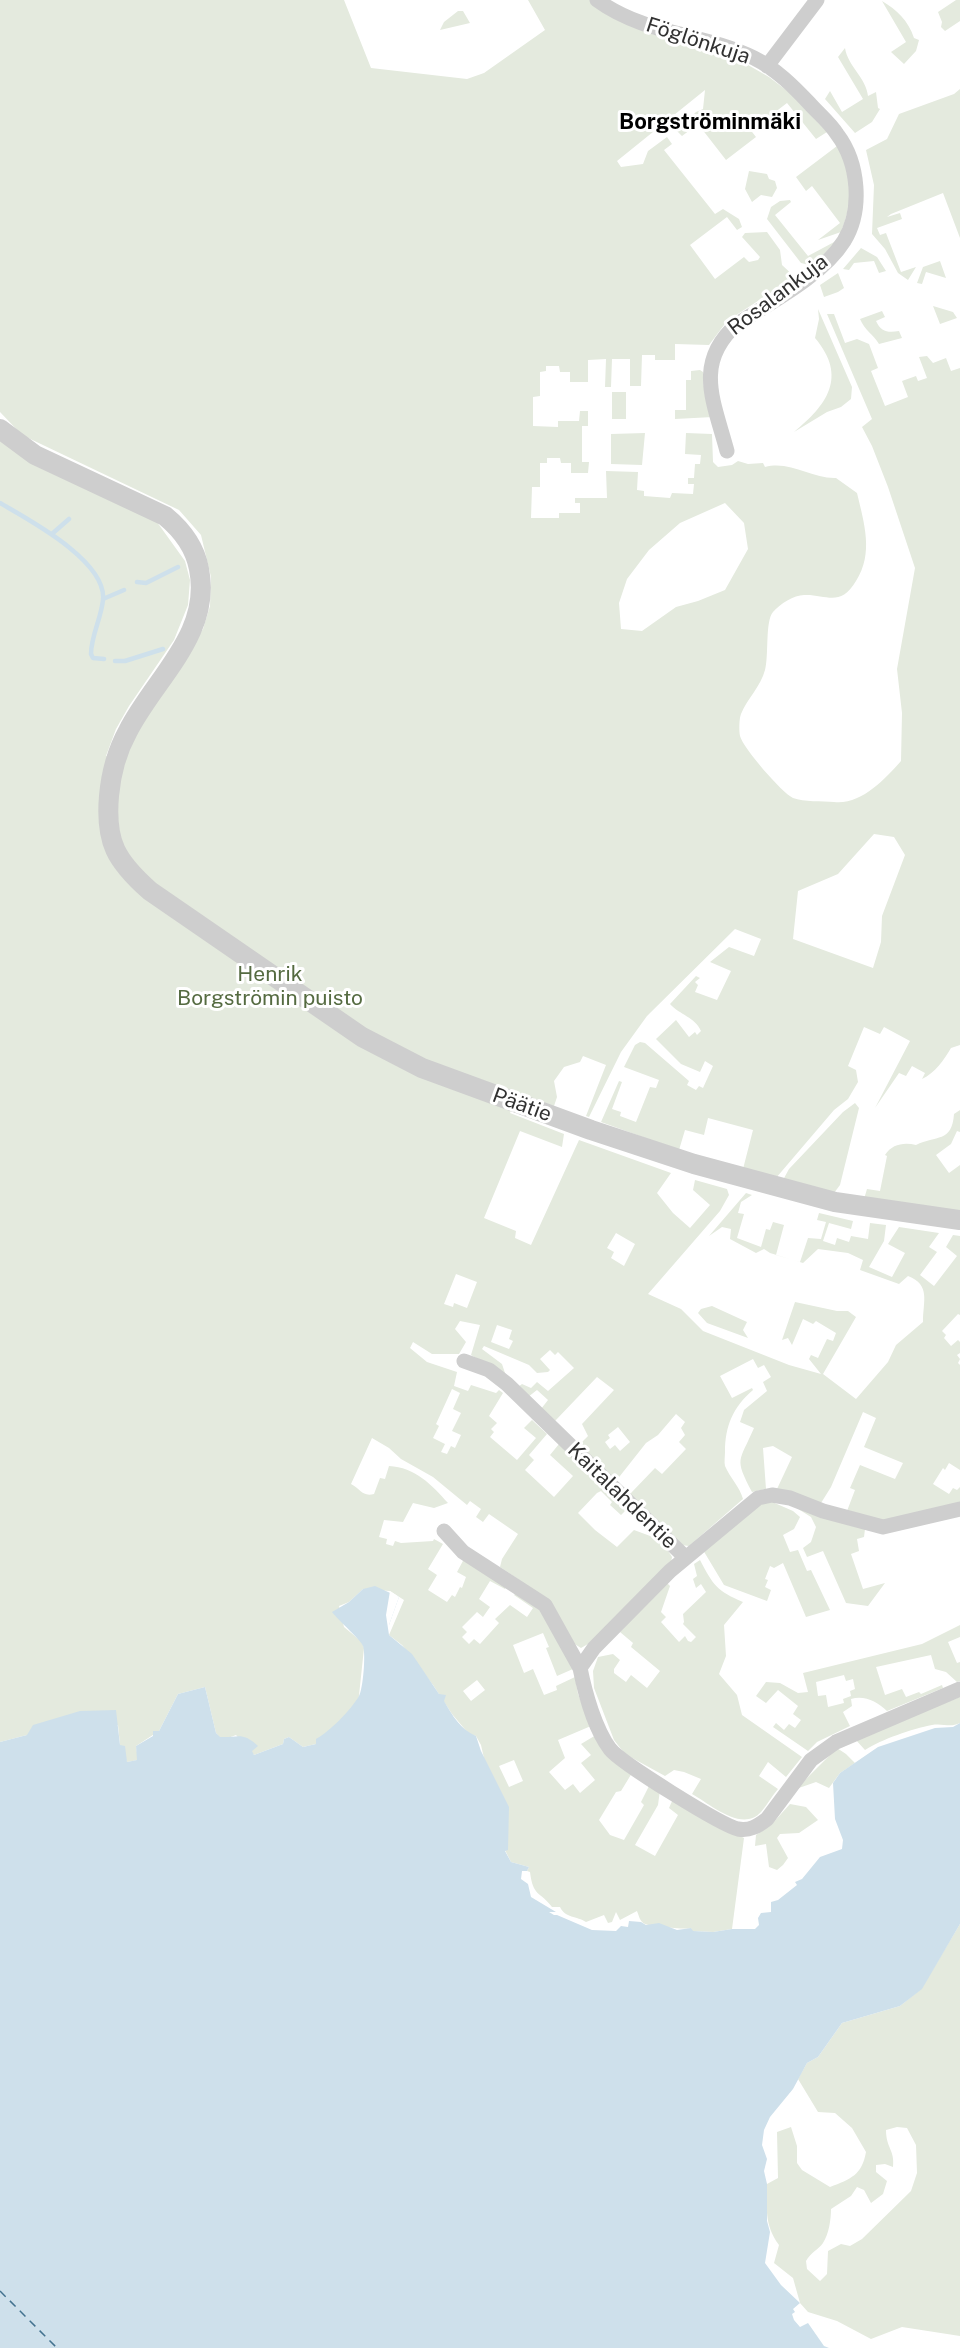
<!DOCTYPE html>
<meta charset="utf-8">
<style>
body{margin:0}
canvas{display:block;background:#fff}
</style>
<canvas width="960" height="2348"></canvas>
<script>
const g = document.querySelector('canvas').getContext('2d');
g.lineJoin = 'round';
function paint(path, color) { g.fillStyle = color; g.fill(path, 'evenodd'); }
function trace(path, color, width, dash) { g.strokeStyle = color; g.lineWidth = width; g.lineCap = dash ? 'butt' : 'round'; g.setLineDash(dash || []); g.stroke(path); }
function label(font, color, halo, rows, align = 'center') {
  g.font = font + ' "Public Sans",sans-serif'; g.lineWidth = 6; g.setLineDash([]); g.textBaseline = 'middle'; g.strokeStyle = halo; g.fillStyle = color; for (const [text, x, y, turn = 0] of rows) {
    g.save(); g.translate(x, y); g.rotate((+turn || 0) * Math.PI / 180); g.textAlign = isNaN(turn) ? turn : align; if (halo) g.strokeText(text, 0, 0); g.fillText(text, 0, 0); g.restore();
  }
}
paint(new Path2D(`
 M0 0H344L371 68 467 79 484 73 545 30 528 0H590L649 33 741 61 769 77 790 93 827 132 816 139 787 103 757 126 750 118 742 119 756 137 726 160 698 124 682 136 677 131 696 112 703 109 705 90 617 161 621 167 643 164 648 151 667 137 672 144 664 150 715 214 723 209 739 219 742 227 737 230 727 217 690 245 715 279 744 257 749 262 758 260 760 257 742 237 745 233 767 232 780 250 782 265 795 277 727 321 709 345 675 344V360H655V355H642L641 386H630V359H612L611 387H605L606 359 588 360V382H570V372H560L559 366H546V371L540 372V396L533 397V426L558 427V421H579L580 411H588V426H582V462H589L588 473H571V463H561L560 458H547V463H540V487H532L531 518H559V513H580V503H575V498H607L606 471 638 472 637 490 644 491V496L670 498 672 493 693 494 694 484H688V478H694L695 464H700L701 455 685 454 686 433 712 434 713 462 718 467 732 465 738 461 748 464 763 463 765 467C790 460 812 479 836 478L857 493C864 523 874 553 856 581 840 608 826 594 804 595 794 595 780 604 773 612 765 621 769 656 765 670 761 686 747 699 741 714 739 719 739 731 740 736 743 748 782 793 793 798 804 802 822 801 834 802 861 805 884 780 901 761L902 713 897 669 915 568 888 487 872 446 862 427 872 419 827 314H834L845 343 857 339 869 344 878 368 871 371 885 406 908 397 902 381 916 376 918 381 927 378 919 357 927 356 933 363 946 358 951 371 960 368V1045L951 1048C944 1060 935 1073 922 1079L925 1073 912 1066 906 1076 899 1073 875 1108 910 1041 884 1027 880 1034 864 1027 848 1066 856 1070 858 1082 848 1099 834 1110 776 1178 743 1169 753 1130 708 1118 704 1135 685 1130 679 1150 601 1122 619 1081 622 1082 612 1109 621 1112 620 1116 636 1122 650 1087 656 1088 659 1080 624 1067 635 1045 640 1042 645 1043 689 1081 687 1085 696 1090 699 1086 703 1088 713 1066 705 1061 700 1072 681 1064 656 1039 676 1020 689 1037 695 1032 697 1035 701 1031C695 1017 680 1015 670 1004L696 976 700 978 695 982 698 985 695 992 717 1000 731 971 710 962 729 947 754 956 761 939 735 929 647 1016 621 1052 589 1117 586 1116 606 1065 583 1056 580 1062 564 1067 554 1081 557 1097 554 1106 518 1094 510 1113 564 1134 562 1147 520 1131 484 1218 516 1231 515 1238 531 1245 579 1140 671 1173 657 1193 673 1213 690 1228 710 1205 693 1190 695 1180 727 1189 729 1195 720 1211 648 1294 681 1309 703 1331 789 1365 821 1374 809 1359 811 1355 818 1358 827 1339 833 1341 836 1333 816 1321 813 1324 803 1319 792 1345 788 1338 782 1340 795 1302 837 1311H848L856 1317 823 1374 856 1399 888 1362 896 1345 923 1322C923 1301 931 1285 908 1276L899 1284 860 1270 863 1260 848 1253 818 1249 803 1263 770 1253 764 1249 756 1253 730 1239 731 1229 722 1227 709 1236 746 1193 752 1195 741 1202 738 1213 744 1214 737 1238 761 1247 766 1229 770 1230 773 1222 784 1225 776 1255 800 1262 808 1238 821 1239 826 1222 817 1220 819 1213 853 1221 851 1229 829 1223 823 1241 835 1245 837 1238 849 1242 851 1236 868 1239 870 1223 886 1225 884 1241 869 1267 892 1277 905 1253 888 1244 899 1227 939 1233 929 1247 937 1252 920 1275 934 1286 957 1256 946 1247 953 1235 960 1236V1315L958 1314 942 1331 946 1335 944 1338 951 1346 958 1340 960 1342V1353L957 1355 960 1359 958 1363 960 1365V1470L949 1463 945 1470 943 1468 933 1484 949 1494 953 1488 957 1490 960 1487V1504L889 1522 847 1511 855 1490 850 1488 860 1465 895 1479 903 1463 864 1447 876 1418 863 1412 831 1487 821 1503 777 1489 792 1457 773 1446 763 1448 766 1489 752 1492C734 1457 739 1463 754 1428L740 1422 744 1410 767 1391 763 1382 771 1377 764 1365 758 1368 753 1359 720 1376 732 1398 752 1388 753 1390C733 1407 725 1426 725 1452 725 1456 724 1462 725 1466 730 1478 740 1487 743 1499L689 1546 681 1545 630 1494 655 1468 662 1474 686 1449 679 1442 685 1435 681 1428 685 1422 676 1414 658 1435 646 1443 616 1481 579 1445 588 1436 582 1424 614 1390 597 1377 555 1421 541 1409 548 1400 537 1390 528 1397 518 1387 522 1384 531 1388 537 1382 548 1391 574 1368 558 1352 555 1355 550 1350 540 1359 550 1370 548 1372 537 1373 529 1365 484 1346 482 1349 502 1364 506 1376 471 1355 480 1325 460 1321 455 1329 466 1342 459 1354H432L413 1342 410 1348 427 1362 457 1372 454 1386 468 1391 471 1385 496 1393 499 1390 503 1393 489 1416 497 1423 491 1429 494 1432 490 1437 517 1460 536 1438 524 1428 532 1420 547 1434 529 1455 534 1460 525 1470 554 1497 573 1476 550 1455 559 1444 628 1508 621 1515 610 1505 612 1502 601 1491 597 1493 578 1513 595 1530 617 1547 634 1530 661 1540 672 1557 671 1563 588 1644 581 1648 573 1643 540 1594 500 1567 502 1559 518 1534 489 1514 483 1522 476 1517 481 1509 470 1501 467 1505 433 1477 401 1459 389 1448 372 1438 351 1484C361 1489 362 1497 374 1494L380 1478 385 1479 389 1466C415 1467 432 1485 448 1503L434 1508 413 1503 403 1522 384 1520 379 1537 387 1539 386 1544 393 1546 395 1541 401 1543 433 1541 434 1539 443 1544 428 1569 437 1575 428 1590 447 1602 452 1595 455 1597 460 1587 462 1588 466 1577 457 1572 464 1559 506 1587 505 1589 490 1581 479 1599 490 1607 483 1617 477 1612 462 1627 467 1632 462 1637 469 1644 474 1639 480 1644 499 1623 495 1619 510 1605 527 1617 533 1608 514 1595 516 1593 540 1609 573 1669 557 1676 546 1648 549 1647 543 1633 513 1645 524 1673 533 1669 544 1695 557 1690 556 1686 575 1677 578 1694 591 1726 558 1740 565 1758 549 1772 565 1790 573 1784 580 1793 595 1780 581 1763 591 1755 581 1744 596 1735 632 1773 621 1791 616 1792 599 1820 610 1835 624 1840 644 1805 641 1802 650 1784 660 1790 658 1805 635 1845 655 1856 678 1815 669 1808 673 1799 687 1809 744 1838 732 1929 713 1932 692 1931 691 1928C686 1930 650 1926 645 1924 640 1922 639 1916 637 1911L620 1920 616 1912 612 1922 608 1923 604 1915 586 1922C577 1916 565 1918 560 1907H552C540 1891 533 1897 530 1872L527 1871 529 1867 511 1862 505 1850 481 1745 476 1736 468 1733 452 1714 433 1685 402 1645 389 1635 404 1600 390 1591 363 1589 349 1602 339 1606 344 1627 362 1642 364 1648 358 1705 316 1744 303 1747 289 1737 284 1739 283 1744 254 1755 236 1735 228 1738H220L216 1733 205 1687 178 1694 159 1731 136 1746 138 1760 127 1762 120 1745 118 1725 27 1735 0 1742V439L157 522 185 561 190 580 188 605 174 640 129 706 116 729 106 756 121 760 133 733 203 629 210 606 211 577 201 535 179 510 22 435 0 412ZM725 503 744 523 748 549 725 590 698 601 676 607 642 631 621 629 619 603 627 579 649 550 680 523ZM874 834 894 837 905 855 882 916 881 942 873 968 793 939 798 891 838 874ZM616 1233 635 1244 624 1266 611 1258 614 1252 607 1248ZM456 1274 477 1282 467 1308 454 1303 453 1307 444 1304ZM497 1325 512 1330 509 1339 513 1341 509 1349 491 1342ZM452 1389 460 1393 453 1409 461 1413 452 1431 461 1435 455 1448 451 1446 447 1454 441 1452 445 1444 433 1438 439 1426 436 1424ZM618 1427 630 1442 620 1451 615 1445 610 1449 605 1442 610 1438 608 1435ZM477 1680 485 1690 471 1701 463 1691ZM514 1760 523 1781 509 1787 499 1766Z
 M956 0H960V21L945 31 941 27 942 22 938 12Z
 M882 1C897 10 908 20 914 38L919 40 916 51 904 64 891 52 906 42Z
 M458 11H463L470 23 440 30 444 22Z
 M845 48C848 67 866 77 868 96L876 92 878 108 880 109 872 122 855 133 825 99 830 91 842 112 863 99 838 57Z
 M960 89V238L943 193 891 214 887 217 900 213 902 219 877 228 880 235 886 233 901 272 916 267 908 280 898 273 885 249 872 234 874 185 866 150 887 139 899 114 954 94Z
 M837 146C853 172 853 204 841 232L818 240 840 223 812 186 806 191 796 177Z
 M749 171 767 174 769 179 775 181 777 188 772 197 761 195 752 202 745 189Z
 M790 200 791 202 775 215 808 256 836 241 813 266 801 263 767 219 771 207 780 201Z
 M861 248 877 257 886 271 879 273 874 261 854 263 849 270 843 269Z
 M940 261 946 278 926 272 922 284 917 283 923 267Z
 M838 273 844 288 838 292 824 297 820 285Z
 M933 306 953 312 957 318 940 324Z
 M818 309 852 387 851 399 841 407 827 412 794 432C827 405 848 377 815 338L819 319Z
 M882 311 885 317 876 321C881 332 888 333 899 331L902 338 879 344C873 334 865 331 860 319Z
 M700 370 703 372V383L713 417 675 419V410H686V380H691V371Z
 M612 392H626V419H612Z
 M645 433 642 465 611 464V434Z
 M855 1103 859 1108 840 1185 834 1193 783 1180 789 1169 843 1112Z
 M960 1110V1132L957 1131 951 1144 936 1155 949 1173 960 1165V1213L864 1199 867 1189 880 1191 887 1156 885 1155C892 1144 904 1142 916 1145 936 1135 952 1143 954 1114Z
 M712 1306 747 1322 743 1330 748 1338 707 1323 698 1313 701 1309Z
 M770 1501 793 1511 800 1517 794 1529 783 1535 790 1552 798 1550 807 1571 811 1570 830 1610 806 1617 783 1563 774 1568 770 1566 765 1579 768 1580 765 1587 771 1590 767 1601 724 1585 703 1550 753 1507Z
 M795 1507 865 1529 864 1537 857 1539 859 1551 851 1554 863 1589 885 1583 868 1606 846 1603 823 1551 807 1557 803 1548 811 1542 816 1527 811 1517Z
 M700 1560C713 1585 717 1591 743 1602L724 1625 726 1656 719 1674 737 1695 742 1715 802 1757 786 1777 768 1762 759 1776 778 1789C772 1796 767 1805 761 1812 742 1833 710 1804 692 1794L701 1779 684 1772 674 1770 665 1776 625 1754 614 1740 594 1688 593 1671 598 1657 613 1654 620 1660 614 1669V1673L626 1682 631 1675 647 1688 660 1671 631 1647 633 1643 620 1632 666 1582 670 1586 661 1612 666 1617 661 1622 679 1642 685 1636 688 1641 691 1642 696 1637 683 1624 684 1622 683 1614 706 1592 701 1584 696 1588 693 1579 697 1576 694 1564Z
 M960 1625V1637L948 1642 957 1663 960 1662V1681L957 1682 946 1672 935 1669 931 1655 876 1667 885 1695 902 1689 906 1697 919 1692 921 1694 942 1685 943 1688 887 1711C877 1702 865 1695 851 1699L852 1706 843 1712 850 1726 817 1742 808 1751 773 1727 776 1723 784 1730 789 1724 795 1728 801 1720 793 1714 798 1706 778 1690 766 1703 756 1696 766 1682 780 1683 798 1693 808 1692 803 1673 922 1644ZM844 1675 846 1681 853 1679 855 1689 850 1691 851 1696 843 1699 844 1703 828 1707 826 1695 818 1696 816 1682Z
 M960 1697V1723C950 1728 943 1723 932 1725 912 1729 882 1739 865 1750L855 1739Z
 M837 1748 846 1754 855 1763 840 1773 829 1788 816 1782 796 1789Z
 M790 1804 806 1807 818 1820 799 1833 780 1834 777 1838 788 1858 783 1865 777 1870 769 1867 766 1844 755 1846 756 1835 771 1825Z
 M960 1924V2336L902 2327 871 2339 837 2321 808 2312 800 2303 793 2278 774 2263 779 2245C764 2224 767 2209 767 2184L778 2178 777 2132 791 2127 797 2146V2163L802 2170 830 2187C851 2179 862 2175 866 2152L852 2128 835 2113 818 2112 798 2079 807 2063 818 2057 842 2023 900 2006 921 1989ZM897 2127 907 2128 916 2145 917 2173 911 2191 862 2239 850 2246 841 2244 828 2251 827 2274 820 2281 807 2269 806 2261C811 2252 818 2250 823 2243 829 2234 831 2219 831 2209L851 2196 857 2187 864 2190 871 2203 883 2194 887 2181 876 2172V2165L885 2164 893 2167C895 2150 886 2148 886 2130Z`), '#e4eade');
paint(new Path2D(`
 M375 1586 399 1597 389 1625V1635L412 1654 439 1694 446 1695 444 1701C452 1715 461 1730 476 1736L481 1751 509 1807 508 1850 505 1851 511 1862 529 1867 527 1871H522L521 1879 528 1884 531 1897 556 1912H549L554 1915H557L592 1930 616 1931 621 1926 628 1927 629 1921 641 1922 646 1925 659 1923 677 1930 691 1928 693 1931 713 1932 732 1929H755L759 1925 758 1918 761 1913 771 1912V1902L778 1900 797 1885 795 1882 802 1879 820 1857 842 1849 843 1840 835 1819 833 1783 840 1773 878 1747 935 1728 953 1727 960 1723V1924L922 1989 900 2006 842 2023 818 2057 807 2063 793 2089 770 2117 764 2130 762 2145 767 2159 764 2171 767 2184V2221L770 2232 765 2263 781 2285 800 2303 793 2309 795 2312 792 2314 794 2320 800 2327 808 2323 824 2346 829 2348H0V1742L27 1735 33 1725 80 1711 116 1710 120 1745 125 1746 127 1762 137 1760 136 1746 153 1736V1731H159L178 1694 205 1687 216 1733 220 1737C238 1738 242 1731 258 1746L252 1751 254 1755 283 1744 284 1739 289 1737 303 1747 316 1744V1739C329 1732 351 1710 359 1696 363 1689 366 1654 363 1646 362 1641 338 1620 332 1612L349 1602 363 1589Z`), '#cee0eb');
paint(new Path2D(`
 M390 1591 399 1597 389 1625V1635L386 1615Z`), '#fff');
trace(new Path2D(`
 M0 503C29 520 107 561 103 600 101 619 91 636 91 654L93 658 104 659
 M53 533 69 519
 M137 582 146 583 178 567
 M103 599 124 590
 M115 661H125L163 649`), '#cee0eb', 4.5);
trace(new Path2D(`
 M0 2291 57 2348`), '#43728f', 1.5, [8, 6]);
trace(new Path2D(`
 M597 0C645 35 703 33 754 58 776 69 793 86 810 104 819 114 830 123 837 134 859 163 863 210 844 241 822 276 771 302 737 324 693 363 714 402 727 451
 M767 66 817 0
 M464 1361 489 1370 507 1384 685 1557
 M960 1509 883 1527 823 1511 790 1498 772 1495 758 1498 670 1571 594 1648 580 1668C585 1693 595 1729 610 1749 621 1763 721 1825 738 1829 750 1831 758 1826 767 1819L811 1760 836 1742 960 1689
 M444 1531 463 1552 545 1605 580 1668`), '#cecece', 15);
trace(new Path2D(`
 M0 429 35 455 165 516C182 530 195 547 199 569 212 634 155 678 128 731 117 751 111 773 109 796 105 842 116 861 150 891L362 1037 422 1068 591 1130 694 1164 835 1202 960 1220`), '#cecece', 20);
label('21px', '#313131', '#fff', [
 ["Föglönkuja",698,41,18],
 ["Rosalankuja",778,295,-37],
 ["Päätie",522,1105,20],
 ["Kaitalahdentie",622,1496,44]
]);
label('21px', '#556b41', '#fff', [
 ["Henrik",270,975],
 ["Borgströmin puisto",270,999]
]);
label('bold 22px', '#000', '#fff', [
 ["Borgströminmäki",710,122]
]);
</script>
